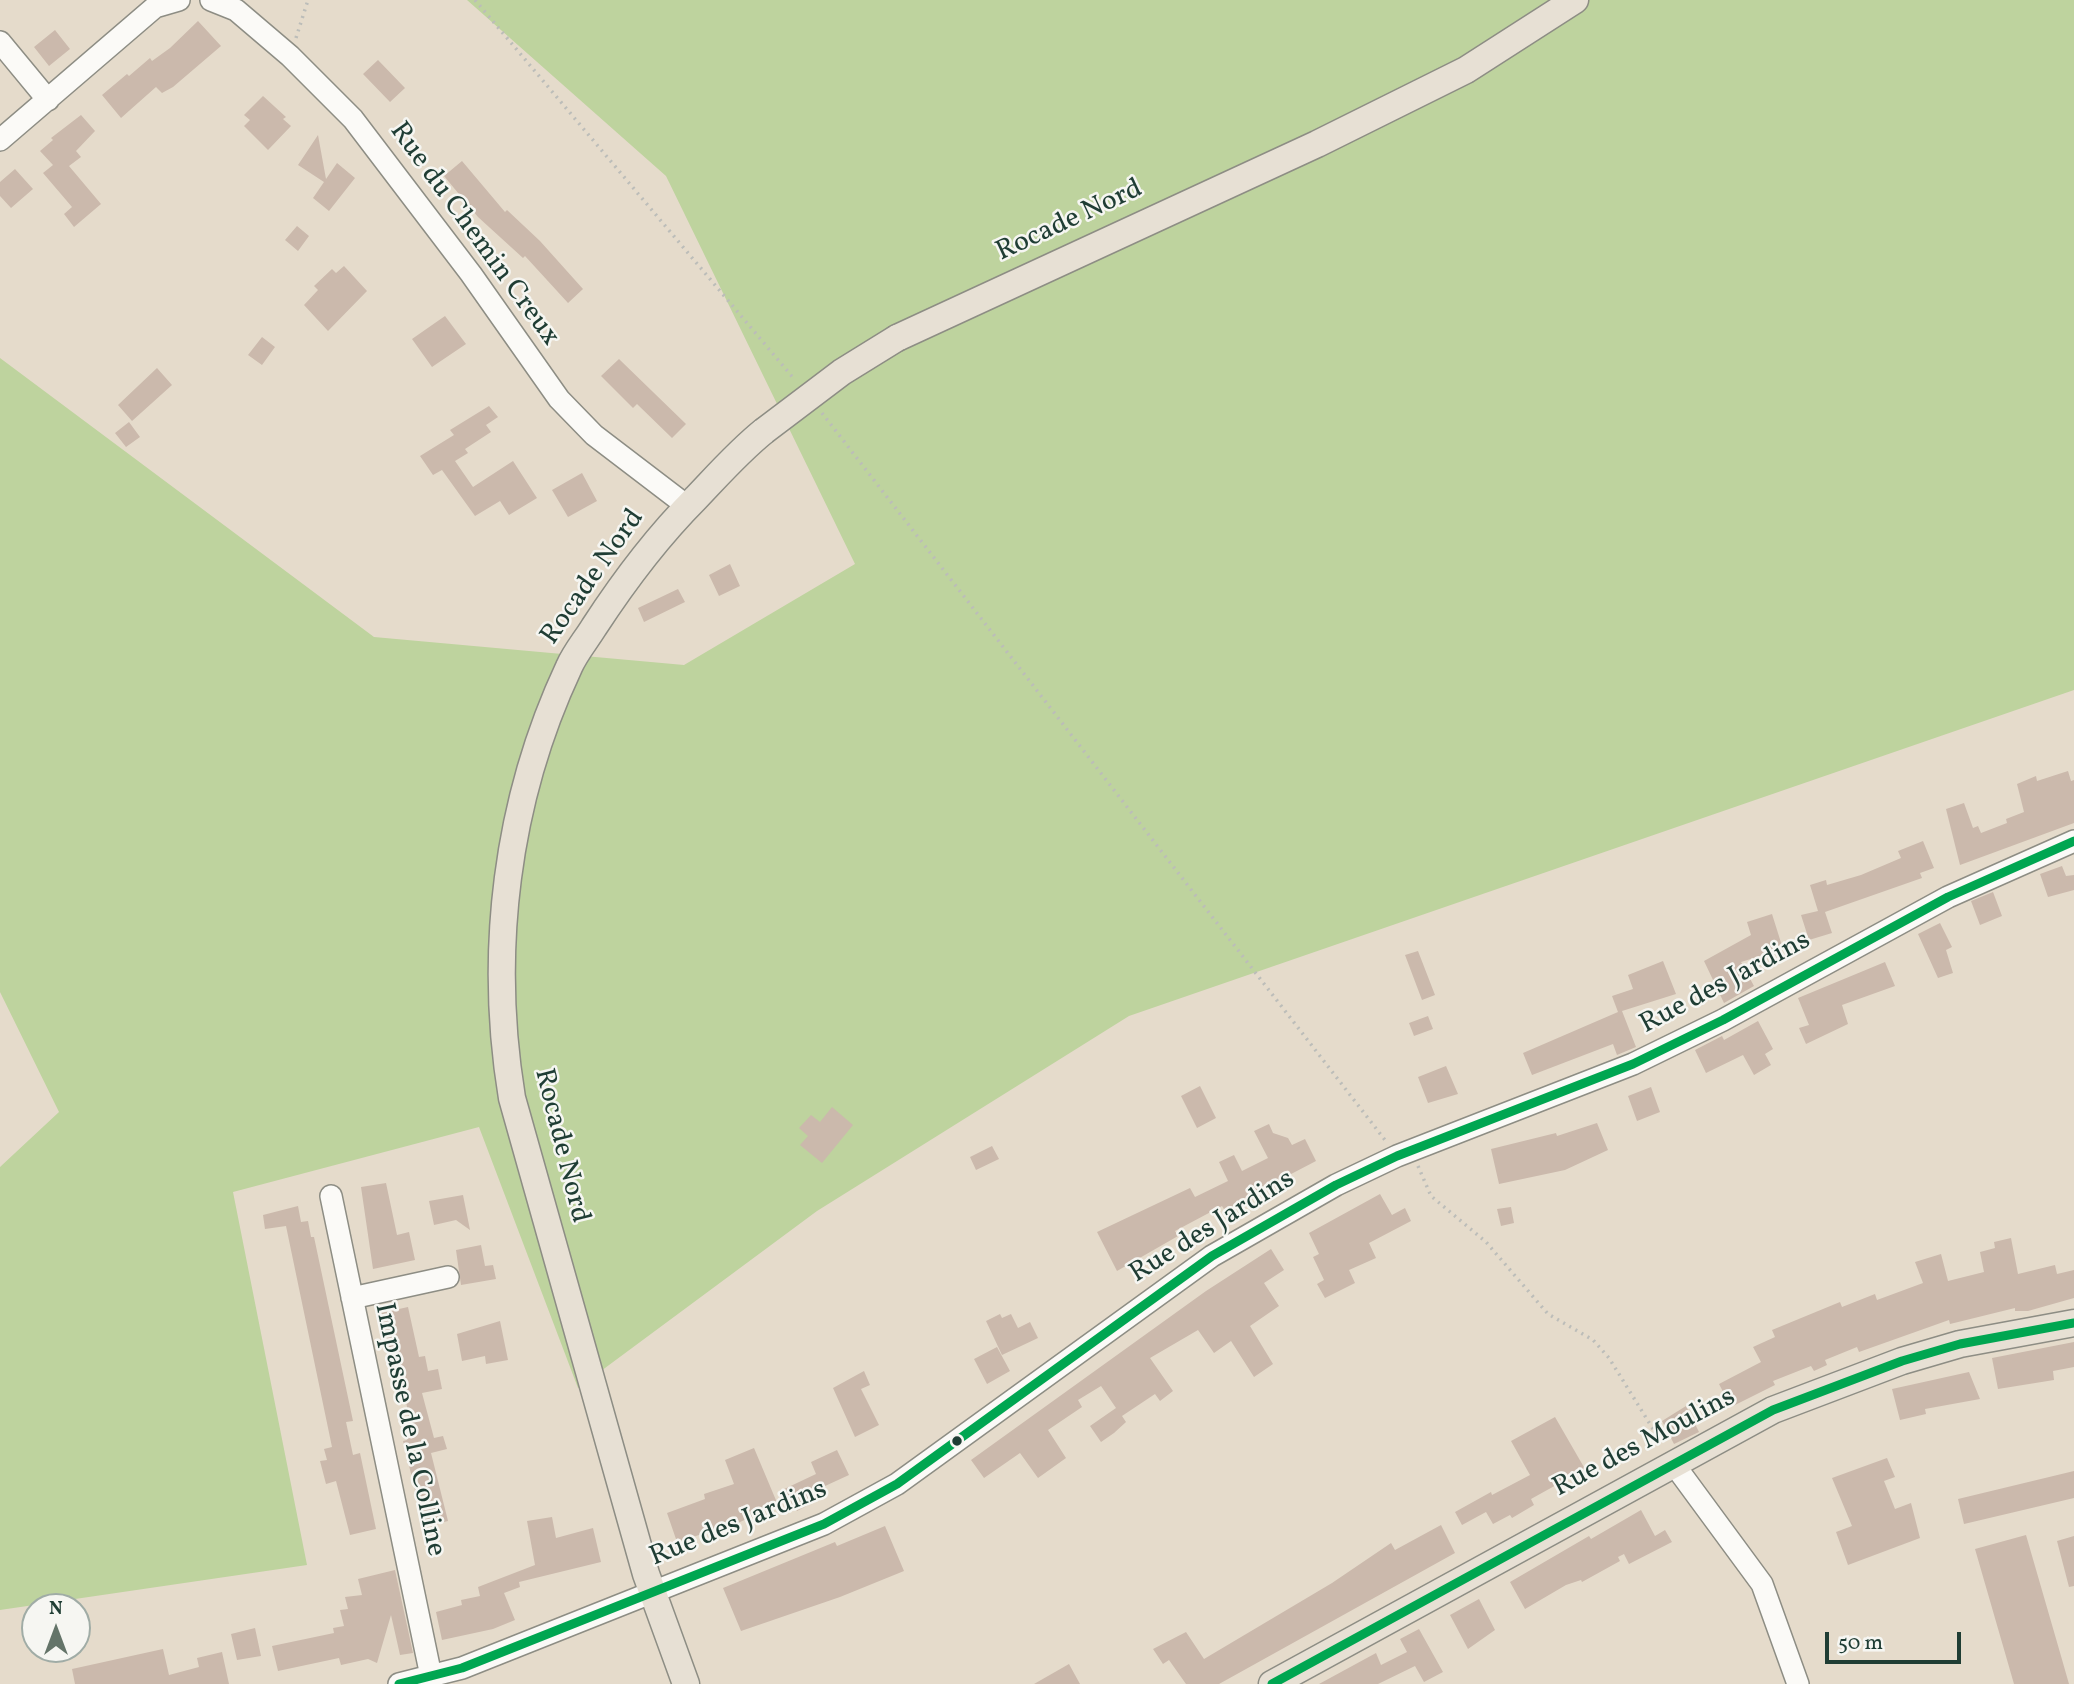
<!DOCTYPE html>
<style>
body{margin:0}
#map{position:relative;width:2074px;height:1684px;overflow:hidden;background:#e5dbcb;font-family:Vollkorn,serif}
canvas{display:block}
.north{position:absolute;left:21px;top:1593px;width:70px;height:70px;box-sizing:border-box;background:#f6f6f2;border:2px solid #a0aca6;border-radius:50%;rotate:0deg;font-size:19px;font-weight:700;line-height:28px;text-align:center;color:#1f3d34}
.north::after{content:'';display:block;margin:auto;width:24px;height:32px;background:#647469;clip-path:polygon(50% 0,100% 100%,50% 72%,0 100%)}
.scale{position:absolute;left:1825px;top:1632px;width:136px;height:32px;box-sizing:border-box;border:4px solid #1f3d34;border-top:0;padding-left:9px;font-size:21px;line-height:24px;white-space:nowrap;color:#1f3d34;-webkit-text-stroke:5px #f6f6f2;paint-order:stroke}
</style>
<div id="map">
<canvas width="2074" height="1684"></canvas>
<div class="north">N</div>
<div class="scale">50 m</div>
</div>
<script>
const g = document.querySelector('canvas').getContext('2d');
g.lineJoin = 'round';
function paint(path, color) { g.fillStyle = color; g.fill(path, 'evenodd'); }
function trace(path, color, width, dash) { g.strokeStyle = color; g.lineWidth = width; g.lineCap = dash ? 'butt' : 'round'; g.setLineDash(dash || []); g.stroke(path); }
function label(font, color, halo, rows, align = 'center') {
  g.font = font + ' Vollkorn,serif'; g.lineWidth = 5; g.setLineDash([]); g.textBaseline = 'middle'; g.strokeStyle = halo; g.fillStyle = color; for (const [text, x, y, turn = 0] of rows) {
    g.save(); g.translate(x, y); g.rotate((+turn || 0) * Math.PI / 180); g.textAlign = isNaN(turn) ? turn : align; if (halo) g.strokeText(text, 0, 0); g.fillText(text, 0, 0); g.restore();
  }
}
paint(new Path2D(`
 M467 0H2074V690L1129 1016 817 1211 578 1388 479 1127 233 1192 307 1565 0 1610V1167L59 1112 0 992V358L374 637 684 665 855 564 666 176Z`), '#bed39e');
paint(new Path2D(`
 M198 21 221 46 173 87 162 93 156 87 121 118 102 95 127 74 129 76 150 58 152 61 170 48Z
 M55 30 70 49 49 66 34 47Z
 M378 60 405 88 390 102 363 74Z
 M263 96 286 117 283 119 291 126 268 150 244 126 250 120 244 115Z
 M81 115 95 131 76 151 81 157 69 166 101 204 74 227 64 214 72 207 43 173 53 165 40 151 53 140 51 138Z
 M318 135 326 179 337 163 355 178 329 211 313 198 324 182 298 165Z
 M462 161 505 212 507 210 540 241 583 289 568 303 525 256 523 258 478 217 444 176Z
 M15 169 33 189 11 208 0 196V182Z
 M297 226 309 236 298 251 285 240Z
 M344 266 367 291 328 331 304 305 318 290 314 286 332 269 336 273Z
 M445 316 466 344 432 367 412 339Z
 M262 337 275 347 262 365 248 355Z
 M619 359 686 424 672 438 637 404 633 408 601 376Z
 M157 368 172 385 132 421 118 405Z
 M489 406 498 417 486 425 491 432 465 449 468 453 455 461 473 487 513 461 537 498 509 515 500 501 475 516 442 470 433 475 420 456 454 435 450 430Z
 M129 422 140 437 126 447 115 433Z
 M582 473 597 501 568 517 552 490Z
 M730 564 740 586 719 596 709 575Z
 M678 589 685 602 644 622 638 608Z
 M2068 771 2071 781 2074 780V823L1960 865 1946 809 1964 803 1973 828 1978 826 1981 833 2007 823 2006 819 2024 812 2017 784 2036 776 2037 781Z
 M1923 841 1934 868 1920 873 1922 878 1825 912 1832 933 1809 940 1801 915 1818 911 1810 885 1826 880 1827 885 1861 875 1901 858 1898 851Z
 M2062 866 2066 876 2074 875V890L2048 897 2040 874Z
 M1993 892 2002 916 1980 925 1971 901Z
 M1772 914 1783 949 1741 962 1754 986 1724 1003 1704 961 1751 935 1747 922Z
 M1940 923 1952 947 1946 950 1953 973 1938 978 1918 934Z
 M1418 951 1435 995 1422 1000 1405 955Z
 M1663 961 1676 994 1622 1011 1636 1047 1617 1055 1613 1044 1532 1075 1523 1053 1618 1012 1612 996 1633 989 1628 975Z
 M1885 962 1895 986 1842 1005 1848 1024 1806 1044 1799 1028 1809 1025 1798 998Z
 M1428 1016 1433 1029 1414 1036 1409 1023Z
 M1758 1021 1773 1049 1765 1054 1771 1065 1754 1075 1743 1055 1706 1073 1695 1050 1722 1036 1724 1040Z
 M1446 1066 1458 1094 1428 1103 1418 1077Z
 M1200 1086 1216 1118 1197 1128 1181 1096Z
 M1651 1087 1660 1112 1637 1121 1628 1096Z
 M832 1107 853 1125 822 1163 800 1145 808 1136 799 1128 811 1115 820 1122Z
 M1597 1123 1608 1150 1565 1170 1499 1184 1491 1149 1556 1133 1557 1136Z
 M1269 1124 1273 1133 1288 1138 1292 1145 1305 1139 1316 1161 1249 1196 1252 1201 1227 1214 1222 1206 1175 1231 1178 1236 1117 1271 1097 1232 1190 1188 1195 1197 1228 1181 1219 1162 1234 1155 1242 1171 1268 1158 1254 1131Z
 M992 1146 999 1159 976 1170 970 1157Z
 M386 1183 397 1235 409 1232 415 1260 373 1269 361 1187Z
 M1380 1194 1392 1215 1405 1208 1411 1221 1369 1243 1376 1258 1349 1270 1355 1283 1325 1298 1317 1284 1324 1280 1313 1257 1319 1254 1309 1233Z
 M463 1195 470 1230 456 1220 434 1225 429 1201Z
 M298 1206 301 1222 308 1221 311 1237H314L353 1421 346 1422 353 1455 360 1453 376 1529 350 1535 336 1481 326 1484 320 1461 327 1460 324 1449 332 1447 286 1226 265 1229 263 1215Z
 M1511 1207 1514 1223 1501 1226 1497 1209Z
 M2011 1238 2018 1274 2055 1265 2057 1274 2074 1270V1298L2028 1311H2015V1308L1950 1324 1949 1320 1859 1352 1857 1347 1825 1360 1827 1365 1814 1371 1811 1366 1773 1381 1775 1385 1731 1407 1719 1384 1761 1362 1753 1347 1775 1337 1772 1330 1840 1302 1842 1307 1875 1294 1877 1300 1923 1283 1915 1262 1941 1254 1948 1281 1984 1272 1980 1252 1995 1248 1994 1242Z
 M481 1245 485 1266 493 1265 496 1279 461 1285 456 1250Z
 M1271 1249 1284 1270 1264 1283 1279 1306 1250 1326 1273 1364 1254 1377 1231 1341 1214 1353 1198 1330 1150 1358 1173 1391 1160 1401 1155 1394 1122 1416 1126 1422 1114 1433 1101 1442 1090 1426 1116 1408 1101 1386 1078 1400 1082 1407 1048 1430 1066 1458 1038 1478 1020 1453 984 1478 971 1460 1206 1291Z
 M408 1307 419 1357 425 1356 428 1371 438 1369 442 1389 422 1393 434 1438 443 1436 447 1449 431 1453 448 1521 424 1527 403 1441 407 1440 402 1420 409 1418 403 1385 397 1386 381 1313Z
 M1000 1314 1002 1318 1011 1314 1018 1328 1030 1322 1038 1338 1002 1355 986 1321Z
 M500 1321 508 1360 486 1364 485 1356 462 1361 457 1334Z
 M2074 1342V1367L2053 1371 2054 1380 1998 1389 1992 1358Z
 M997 1347 1010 1371 987 1384 974 1359Z
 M864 1371 870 1385 861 1389 879 1425 855 1437 833 1388Z
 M1969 1372 1980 1399 1925 1409 1926 1414 1900 1420 1892 1389Z
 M1686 1406 1699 1432 1674 1444 1662 1421Z
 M1555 1417 1585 1469 1531 1499 1534 1505 1512 1518 1510 1515 1493 1524 1486 1512 1462 1525 1455 1512 1491 1492 1492 1495 1530 1475 1511 1441Z
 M754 1448 778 1505 740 1522 677 1542 667 1513 705 1499 704 1494 734 1484 725 1460Z
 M837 1450 849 1475 812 1492 816 1501 797 1511 794 1504 786 1507 780 1491 816 1474 811 1462Z
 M1887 1458 1895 1477 1884 1481 1895 1509 1911 1503 1920 1538 1848 1565 1836 1532 1852 1526 1832 1478Z
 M2074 1471V1498L1964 1524 1958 1499Z
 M1641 1510 1655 1536 1665 1530 1672 1542 1629 1564 1624 1554 1618 1557 1620 1561 1582 1582 1581 1580 1566 1585 1525 1609 1510 1582 1589 1536 1591 1539Z
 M552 1517 556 1538 593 1528 601 1562 519 1582 520 1587 504 1593 515 1620 493 1629 442 1640 436 1612 462 1605 461 1600 480 1596 478 1587 535 1565 527 1521Z
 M1441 1525 1455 1553 1219 1684H1186L1169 1660 1163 1664 1153 1649 1186 1632 1204 1659 1332 1583 1391 1543 1395 1550Z
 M885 1526 904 1571 840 1597 741 1631 723 1588 835 1542 837 1546Z
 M2026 1535 2061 1656 2069 1684H2014L1975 1549Z
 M2074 1536V1586L2069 1587 2057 1541Z
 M395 1570 413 1653 400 1655 391 1615 377 1663 368 1659 341 1665 339 1658 278 1671 272 1646 334 1633 333 1628 344 1626 340 1610 348 1609 345 1597 362 1595 358 1579Z
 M1479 1599 1495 1630 1468 1649 1450 1615Z
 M255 1628 261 1656 237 1660 231 1634Z
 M1419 1629 1443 1672 1424 1682 1415 1666 1378 1684H1319L1376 1653 1381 1665 1407 1652 1400 1639Z
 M163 1649 169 1675 199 1667 197 1658 222 1652 229 1684H75L72 1669Z
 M1069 1664 1080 1684H1034Z`), '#cbb9ac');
const minor = new Path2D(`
 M211 0 236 10 290 56 353 119 471 274 559 399 594 435 687 506
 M0 42 48 100
 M0 140 155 7 179 0
 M331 1196 431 1676
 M352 1298 448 1277
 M1673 1463 1762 1584 1798 1684
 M399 1684 462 1668 824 1524 897 1484 1212 1256 1336 1185 1397 1156 1633 1064 1723 1020 1948 897 2074 841`);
const major = new Path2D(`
 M897 338 1317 144 1466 70 1575 0
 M686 1684 646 1574 512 1098C488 953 506 801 569 667 575 653 586 640 594 627 624 581 657 537 696 498 718 475 739 451 764 431
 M1272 1684 1773 1410 1902 1361 1960 1344 2074 1323`);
trace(minor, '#8d8d84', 24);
trace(major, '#8d8d84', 29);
trace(new Path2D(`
 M475 0 795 380
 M296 38 308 0
 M822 413 1385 1140
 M1418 1166 1431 1196 1486 1242 1548 1314 1593 1340 1609 1358 1663 1445`), '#bcbdb9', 3.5, [2, 5]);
trace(minor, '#fbfaf7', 21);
trace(major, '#e7e0d4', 26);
const majorBridge = new Path2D(`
 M764 431 842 372 897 338`);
trace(majorBridge, '#8d8d84', 29, []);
trace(majorBridge, '#e7e0d4', 26);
trace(new Path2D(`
 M399 1684 462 1668 824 1524 897 1484 1212 1256 1336 1185 1397 1156 1633 1064 1723 1020 1948 897 2074 841
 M1272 1684 1773 1410 1902 1361 1960 1344 2074 1323`), '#00a651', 9);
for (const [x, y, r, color] of [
 [957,1441,6,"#1f3d34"]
]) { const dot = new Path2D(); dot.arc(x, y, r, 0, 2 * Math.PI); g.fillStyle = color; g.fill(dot); trace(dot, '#f6f6f2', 2.5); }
label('28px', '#1f3d34', '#f6f6f2', [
 ["Rocade Nord",1070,222,-25],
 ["Rue du Chemin Creux",473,235,54],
 ["Rocade Nord",594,578,-55],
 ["Rue des Jardins",1726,984,-28],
 ["Rocade Nord",560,1146,76],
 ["Rue des Jardins",1213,1228,-32],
 ["Impasse de la Colline",408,1430,78],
 ["Rue des Moulins",1645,1444,-28],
 ["Rue des Jardins",739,1525,-22]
]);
</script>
